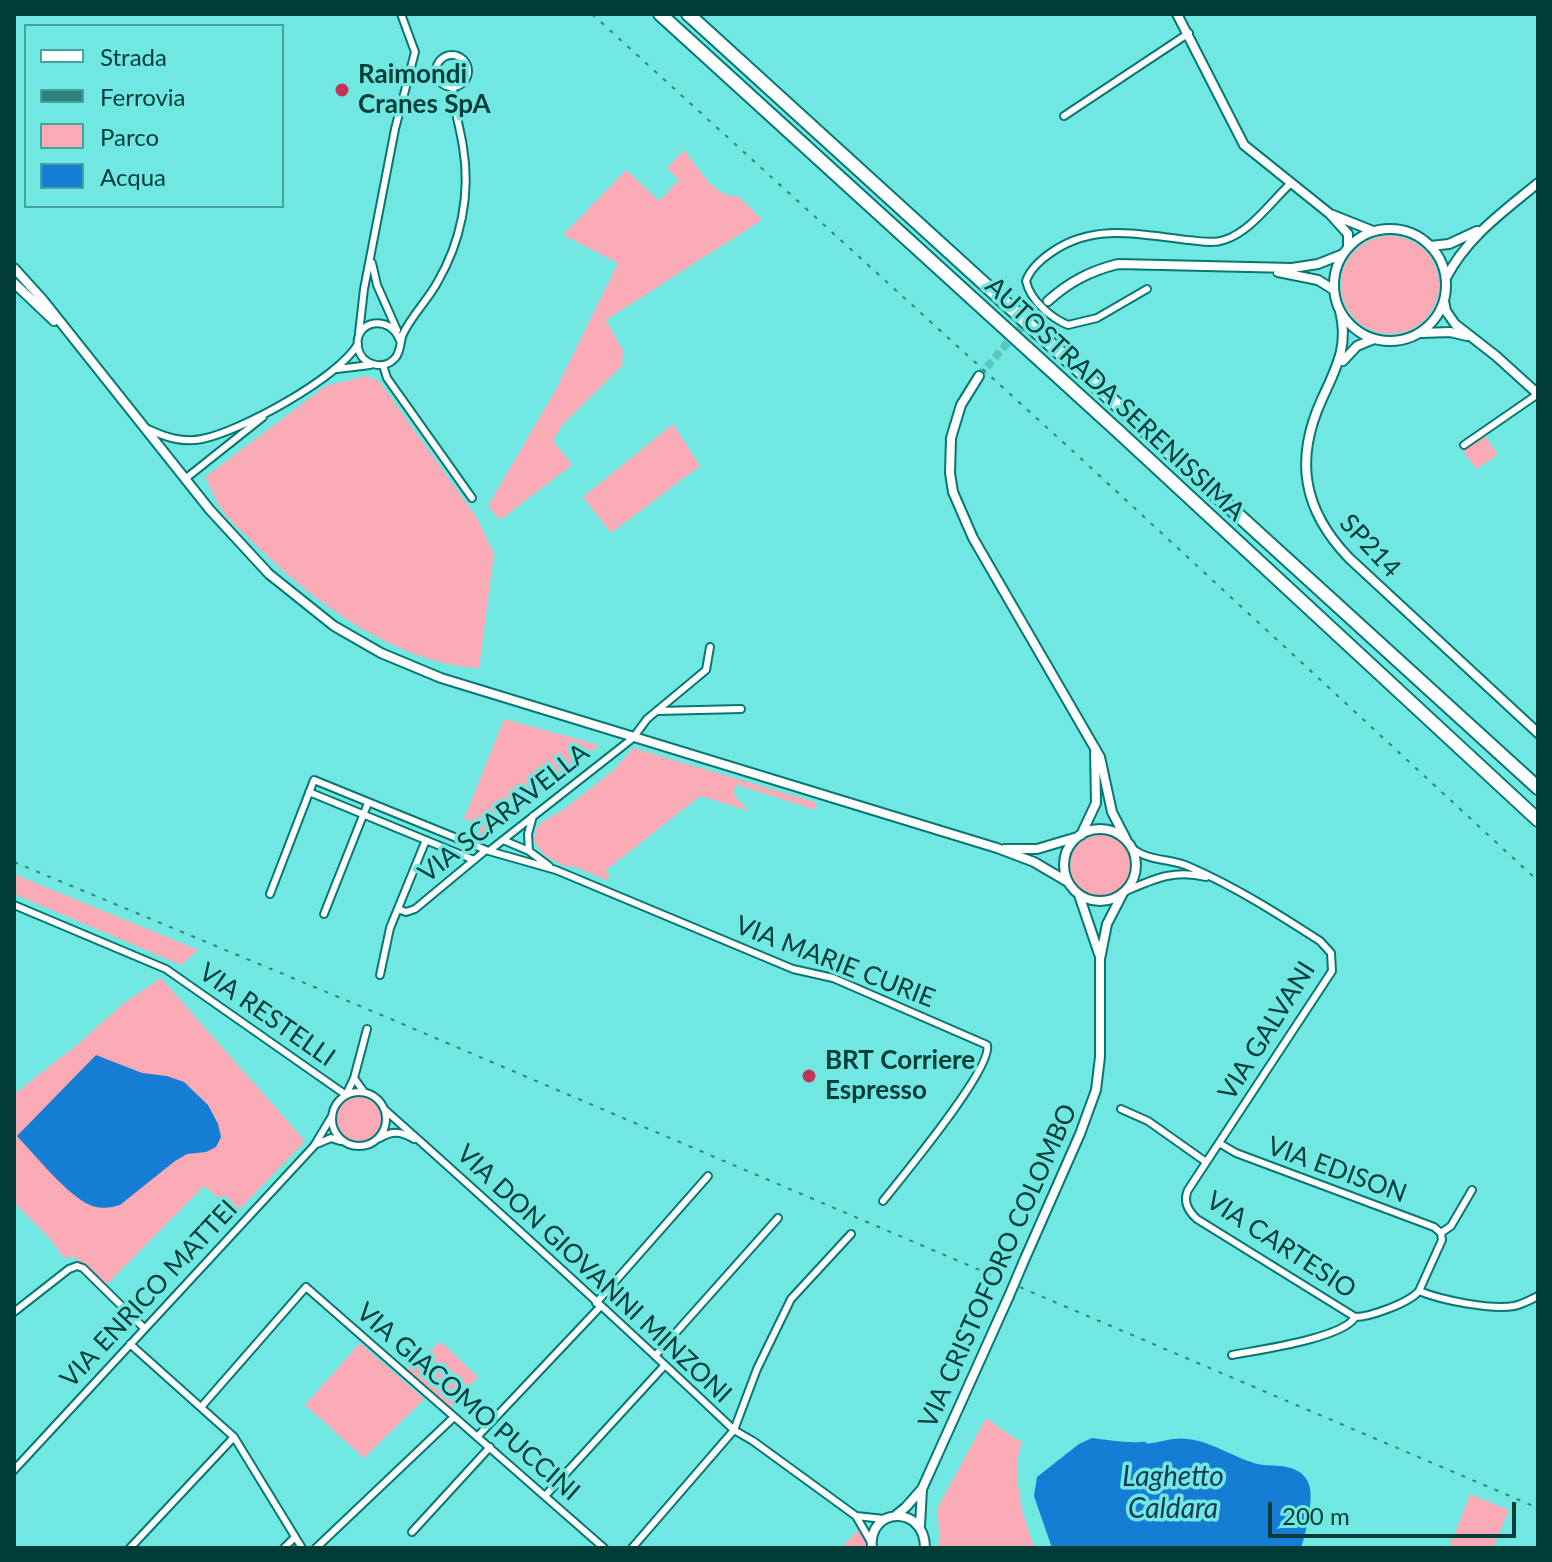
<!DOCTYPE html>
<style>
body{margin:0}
#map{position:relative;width:1552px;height:1562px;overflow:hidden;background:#70e8e1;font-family:Lato,sans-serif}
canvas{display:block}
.frame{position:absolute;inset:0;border:16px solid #013c39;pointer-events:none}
.legend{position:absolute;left:24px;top:24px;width:260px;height:184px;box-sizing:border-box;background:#70e8e1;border:2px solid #44a39e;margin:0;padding:10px 14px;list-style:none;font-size:24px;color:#013c39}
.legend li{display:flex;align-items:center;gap:16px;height:40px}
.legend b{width:40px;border:2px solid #44a39e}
.scale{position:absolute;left:1268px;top:1502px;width:248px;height:36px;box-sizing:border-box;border:4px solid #013c39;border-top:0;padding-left:10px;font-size:24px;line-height:28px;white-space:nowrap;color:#013c39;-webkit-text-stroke:6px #70e8e1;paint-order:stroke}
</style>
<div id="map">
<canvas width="1552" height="1562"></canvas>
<div class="frame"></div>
<ul class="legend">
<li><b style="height:10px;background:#fff"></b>Strada</li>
<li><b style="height:10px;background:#2f837f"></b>Ferrovia</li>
<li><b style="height:22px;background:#f9aab5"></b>Parco</li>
<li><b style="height:22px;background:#157dd3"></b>Acqua</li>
</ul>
<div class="scale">200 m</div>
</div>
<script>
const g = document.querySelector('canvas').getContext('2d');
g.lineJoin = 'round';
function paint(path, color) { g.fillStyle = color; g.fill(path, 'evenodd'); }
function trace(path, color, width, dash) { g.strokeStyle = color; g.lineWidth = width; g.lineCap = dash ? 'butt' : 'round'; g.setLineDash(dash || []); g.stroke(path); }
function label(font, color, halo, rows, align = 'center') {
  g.font = font + ' Lato,sans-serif'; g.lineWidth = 7; g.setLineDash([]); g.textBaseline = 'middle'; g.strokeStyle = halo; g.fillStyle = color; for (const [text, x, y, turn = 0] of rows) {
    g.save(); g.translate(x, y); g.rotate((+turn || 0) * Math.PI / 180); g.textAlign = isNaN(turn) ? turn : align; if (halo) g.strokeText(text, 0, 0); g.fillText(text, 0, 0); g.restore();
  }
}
paint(new Path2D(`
 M684 150 710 184 724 194 739 197 762 220 606 320 623 351 622 366 563 424 553 441 572 465 500 520 488 506 555 391 618 263 563 235 626 170 659 201 679 180 667 168Z
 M1341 285a49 49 0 1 1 98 0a49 49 0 1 1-98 0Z
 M365 376 379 381 477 518 494 554 479 668C395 664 309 599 252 541 242 531 229 521 222 510 215 499 210 487 205 477L326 386Z
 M673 424 700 466 611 533 583 497Z
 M1484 435 1498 455 1476 469 1462 450Z
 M504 719 599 745 475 842 481 826 464 819Z
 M633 748 815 802 816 810 737 785 733 794 749 811 700 796 606 870 610 877 606 880 573 866 566 867 544 855 534 841 536 829 542 822 564 809 614 770Z
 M1070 866a31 31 0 1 1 62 0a31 31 0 1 1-62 0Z
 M14 874 198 950 181 965 14 894Z
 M161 978 305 1141 236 1213 204 1186 106 1285 73 1256 64 1258 50 1239 14 1203V1094L78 1044 124 1003Z
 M337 1119a22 22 0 1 1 44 0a22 22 0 1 1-44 0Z
 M441 1342 478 1377 450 1408 406 1369Z
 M360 1343 424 1399 364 1458 305 1405Z
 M986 1418 1017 1440H1022C1011 1475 1022 1515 1035 1548H938C942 1533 936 1522 938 1507Z
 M1470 1494 1509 1510 1493 1548H1449Z
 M860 1528 867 1536V1548H841Z`), '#f9aab5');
paint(new Path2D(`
 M96 1055 142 1073 167 1076 184 1082 208 1105 218 1124 221 1137 216 1147 206 1152 187 1154 175 1161 120 1205C111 1208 98 1209 90 1205 68 1196 34 1154 17 1136Z
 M1092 1438C1110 1440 1123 1443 1140 1442 1151 1441 1141 1445 1152 1443 1164 1441 1175 1437 1188 1439 1215 1442 1242 1463 1264 1465 1279 1466 1300 1465 1308 1482 1315 1496 1306 1533 1301 1548H1052L1034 1496 1037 1477 1079 1444Z`), '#157dd3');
trace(new Path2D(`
 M979 376 1015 334 1048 301`), '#5ac6bf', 8, [8, 4]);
const minor = new Path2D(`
 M436 71a16 16 0 1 1 32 0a16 16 0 1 1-32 0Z
 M1064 116 1189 33
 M372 263 377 285 397 330
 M1147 289 1097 318 1068 325C1051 318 1030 300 1026 281 1031 267 1044 257 1055 250 1096 223 1142 235 1188 240 1200 241 1213 244 1224 240 1250 232 1271 202 1290 184
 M359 333 364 289 395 129 415 52 401 14
 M400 341C391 313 353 320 358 348 362 366 385 371 396 357 401 350 400 341 403 334 412 315 427 301 437 283 461 242 471 194 463 147 460 127 453 107 453 87
 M383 365 387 378 472 498
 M337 369 370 365
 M148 429C165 437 182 443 202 439 241 431 337 379 358 344
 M1464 445 1538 394
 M185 479 263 417
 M657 711 741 709
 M309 792 474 860
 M533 816 528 834 529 851 549 866
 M503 840 529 851
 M1132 848C1149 862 1171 858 1190 867 1236 887 1278 914 1320 941L1331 953 1332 971 1188 1190C1183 1201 1188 1211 1197 1219L1355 1317
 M489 851 556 870 793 969 833 978 987 1045C994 1067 901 1178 883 1201
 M1126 891C1154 879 1174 869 1206 877
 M270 894 314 780 486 850
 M14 905 166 969 346 1095 354 1078 364 1092
 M398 909 406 912 415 909 486 850 489 851 633 738 647 719 706 670 710 647
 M324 914 368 803
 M380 975 390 928 426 840
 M354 1078 367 1029
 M332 1119a27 27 0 1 1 54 0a27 27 0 1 1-54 0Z
 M384 1109C502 1214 619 1321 734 1430L753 1441 856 1516 871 1542
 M1121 1109 1148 1121 1206 1162
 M380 1138C393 1130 402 1132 414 1139
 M1219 1143 1236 1153 1434 1227 1441 1233
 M317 1144 331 1138 340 1141
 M1419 1291 1442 1240 1441 1233 1451 1226 1472 1190
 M596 1303 708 1176
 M14 1312 69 1269 77 1266 83 1268 144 1328
 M130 1344 234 1437 302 1548
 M1232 1355C1258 1350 1344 1338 1355 1317 1370 1317 1409 1303 1419 1291 1441 1300 1490 1310 1514 1306 1523 1304 1530 1300 1538 1296
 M655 1356 778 1218
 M202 1406 306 1287 604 1548
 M477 1437 600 1307
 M14 1470 314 1146 332 1116
 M545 1496 665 1365
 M856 1516 884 1519
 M412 1532 490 1447
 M130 1548 234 1437
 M284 1548 295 1537
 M316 1548 454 1417
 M632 1548 734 1430 757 1369 791 1299 851 1234`);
const tertiary = new Path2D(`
 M1177 14 1244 145 1330 214 1348 234V247
 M1333 215 1373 231
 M1334 285a56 56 0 1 1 112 0a56 56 0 1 1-112 0Z
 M1430 246 1449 244 1477 231
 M14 268 43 300 210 510 269 574 334 626 381 653 441 678 997 848 1034 862 1068 882
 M1278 272 1318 280 1334 290
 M1446 278C1467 237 1503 212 1538 183
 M14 283 54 321
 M1048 301C1069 282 1090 271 1118 264L1292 268 1318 264 1343 254
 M1444 301 1446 311 1455 324 1496 356 1538 394
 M1340 311C1349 346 1336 368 1322 399 1294 460 1303 510 1349 558L1538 733
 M1421 333 1450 332 1467 336
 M1343 361 1357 346 1374 339
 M979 376 961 405 951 438 950 473 953 492 973 538 1100 757 1112 812 1127 841
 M1064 865a36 36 0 1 1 72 0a36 36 0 1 1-72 0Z
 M1081 835 1096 803 1095 748
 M1005 849H1037L1074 838
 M1079 895 1099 954
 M1023 1263 1080 1134 1096 1090 1100 1057V959L1107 924 1123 893
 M895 1516 906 1507 921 1490
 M920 1526 922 1489 1009 1296
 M872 1548C867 1507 925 1504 925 1548`);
const motorway = new Path2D(`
 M660 14 1120 433 1538 820
 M688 14 1538 788`);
trace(minor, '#077773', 10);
trace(tertiary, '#077773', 12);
trace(motorway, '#077773', 16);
trace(minor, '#fff', 6);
trace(tertiary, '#fff', 8);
trace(motorway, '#fff', 12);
trace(new Path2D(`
 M592 14 1076 454 1538 881
 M14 862 372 1011 1538 1508`), '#2f837f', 2, [4, 8]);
const tertiaryBridge = new Path2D(`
 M1009 1296 1023 1263`);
trace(tertiaryBridge, '#077773', 12, []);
trace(tertiaryBridge, '#fff', 8);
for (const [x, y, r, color] of [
 [342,90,8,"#c23358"],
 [809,1076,8,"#c23358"]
]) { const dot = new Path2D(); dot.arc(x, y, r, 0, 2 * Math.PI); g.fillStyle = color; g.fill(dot); trace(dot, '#70e8e1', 3); }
label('bold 26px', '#013c39', '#70e8e1', [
 ["Raimondi",358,75],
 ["Cranes SpA",358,105],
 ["BRT Corriere",825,1061],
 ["Espresso",825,1091]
], 'left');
label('26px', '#013c39', '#70e8e1', [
 ["AUTOSTRADA SERENISSIMA",1115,399,43],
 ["SP214",1370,546,47],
 ["VIA SCARAVELLA",504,813,-38],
 ["VIA MARIE CURIE",835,962,21],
 ["VIA RESTELLI",267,1015,35],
 ["VIA GALVANI",1267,1031,-58],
 ["VIA EDISON",1337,1170,20],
 ["VIA CARTESIO",1281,1245,33],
 ["VIA CRISTOFORO COLOMBO",998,1266,-66],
 ["VIA DON GIOVANNI MINZONI",594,1274,43],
 ["VIA ENRICO MATTEI",149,1294,-47],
 ["VIA GIACOMO PUCCINI",468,1402,41]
]);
label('italic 28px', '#12365a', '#70e8e1', [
 ["Laghetto",1173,1477],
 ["Caldara",1173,1509]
]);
</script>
